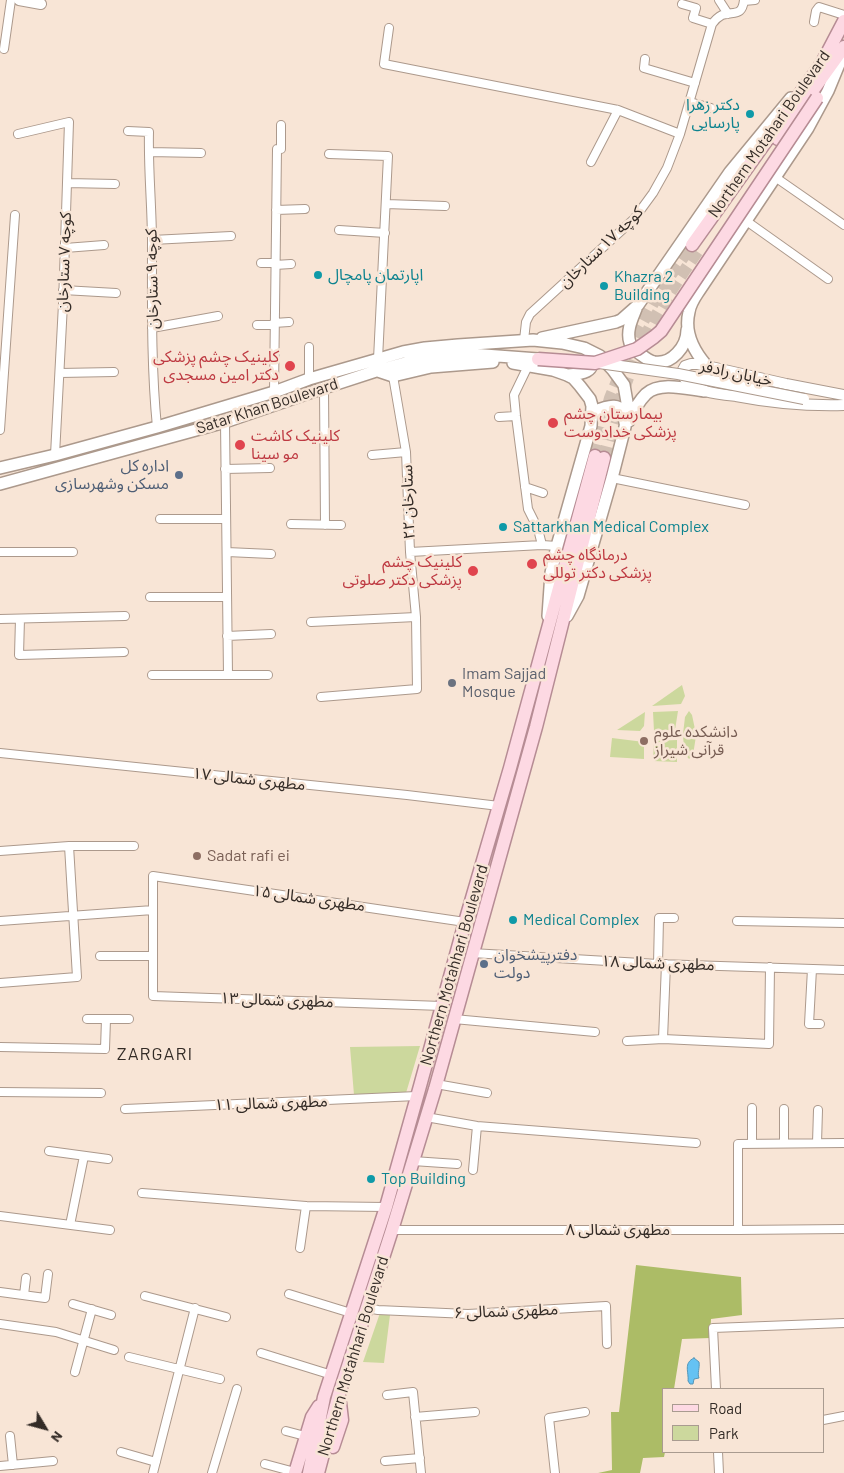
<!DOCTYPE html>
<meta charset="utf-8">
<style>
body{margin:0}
#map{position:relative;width:844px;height:1473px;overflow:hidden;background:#f8e5d6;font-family:Barlow,sans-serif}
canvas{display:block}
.legend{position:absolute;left:662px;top:1388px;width:162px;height:65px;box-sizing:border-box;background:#f8e5d6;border:1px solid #a99b90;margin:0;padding:6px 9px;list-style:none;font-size:15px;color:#332b26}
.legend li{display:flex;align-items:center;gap:10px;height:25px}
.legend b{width:25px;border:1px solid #a99b90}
.north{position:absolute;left:20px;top:1403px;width:50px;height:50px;-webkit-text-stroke:4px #f8e5d6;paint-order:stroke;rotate:127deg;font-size:14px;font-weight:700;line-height:20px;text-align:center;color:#332b26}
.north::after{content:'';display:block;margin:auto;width:18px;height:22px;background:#332b26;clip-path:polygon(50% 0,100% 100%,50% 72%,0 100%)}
</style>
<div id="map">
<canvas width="844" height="1473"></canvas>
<ul class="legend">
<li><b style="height:6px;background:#fdd9e3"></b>Road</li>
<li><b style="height:14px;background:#ccd89d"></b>Park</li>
</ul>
<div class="north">N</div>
</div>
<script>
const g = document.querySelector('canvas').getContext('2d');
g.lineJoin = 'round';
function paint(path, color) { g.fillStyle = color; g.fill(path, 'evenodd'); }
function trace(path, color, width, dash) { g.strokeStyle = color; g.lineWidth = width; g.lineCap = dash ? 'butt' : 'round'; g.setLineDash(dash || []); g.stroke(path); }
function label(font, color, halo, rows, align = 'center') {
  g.font = font + ' Barlow,"Noto Sans Arabic",sans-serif'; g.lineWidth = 5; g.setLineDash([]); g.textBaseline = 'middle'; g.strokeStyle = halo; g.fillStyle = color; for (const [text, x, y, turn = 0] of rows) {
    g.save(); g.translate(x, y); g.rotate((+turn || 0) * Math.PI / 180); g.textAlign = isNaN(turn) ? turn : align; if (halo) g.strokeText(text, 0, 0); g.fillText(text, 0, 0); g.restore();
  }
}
paint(new Path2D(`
 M682 685 685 696 681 704 652 706Z
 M678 711 675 730 654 731 653 712Z
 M689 711 692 715 696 734H693L690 731 686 734H683L685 717Z
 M645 712 644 726 640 731 617 730Z
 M692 736H696L693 755 689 759 685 754 683 737 689 739Z
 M612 738 644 742V759L610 757Z
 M677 740V762L653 761 654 741Z
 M420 1046 406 1093 354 1095 350 1047Z
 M380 1313 390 1315 384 1363 363 1362Z`), '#ccd89d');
paint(new Path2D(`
 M636 1265 741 1277 742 1315 711 1319 710 1338 682 1339 674 1389H663V1452H665L664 1457 643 1458 640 1473H598L612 1470 611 1412H619Z`), '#acbc66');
const water = new Path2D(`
 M694 1358 699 1362C700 1368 697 1373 699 1378L694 1379 693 1384H690L688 1381C689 1372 683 1363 694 1358Z`);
paint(water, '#65c2f3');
trace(water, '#5695b6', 1);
trace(new Path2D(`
 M595 456 610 398 638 331 662 287 692 245
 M604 458C615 415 628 371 648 331 662 302 682 275 699 249`), '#d1c0b3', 12, [12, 6]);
const minor = new Path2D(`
 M719 0 728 14
 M744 1 755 0
 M682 4 696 8 693 18 712 24
 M814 22 816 11 819 7 844 15
 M389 28 384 64 618 110 680 134
 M4 49 11 0
 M645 59 644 68 695 83
 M690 102 711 108
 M128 131 149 132C148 169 152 206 152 243 152 304 151 366 157 427
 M18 134 69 122 63 304 55 455
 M149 152 201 153
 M329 154 388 156 378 359
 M591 162 618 110
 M775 177 844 225
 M67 183 115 184
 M386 204 445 206
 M276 210 305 209
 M745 220 828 279
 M339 230 385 233
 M152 240 231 236
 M65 248 104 245
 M261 263H275
 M275 265 291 264
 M63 290 116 293
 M274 323 289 322
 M257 325H274
 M152 328 218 316
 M524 340 526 322 530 314 634 219 653 193 667 168 680 134 712 24C715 20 718 17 722 15 734 11 742 17 744 0
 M528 366 514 395 516 416 528 509 538 529 542 545
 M60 373 114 372
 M309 379V347
 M324 388 325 525
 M274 392 277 149H281V125
 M499 417 516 416
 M225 422 228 675
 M0 430 15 215
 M372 455 406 452
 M225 469 270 468
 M612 478 745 505
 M525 487 543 493
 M160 519H226
 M291 524 341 525
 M0 552H73
 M227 552 271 554
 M410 552 542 545 557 546
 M150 597H227
 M0 619 125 616
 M20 619 19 655 124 652
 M311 622 416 617
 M227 636 271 634
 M152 675H268
 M321 697 417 689 416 617 410 552 406 452 393 376
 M0 753 407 795 499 806
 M0 851 69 846H134
 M0 921 153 910
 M737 921 844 923
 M472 953 658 964 844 970
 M100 956H153
 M658 964 659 918H674
 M812 969 809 1024H820
 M0 983 77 977 69 846
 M442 1006 153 996V876L465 922
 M87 1019H129
 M454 1019 595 1032
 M663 1039 666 964
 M627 1041 663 1039 769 1044 770 967
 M0 1047 105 1049 106 1019
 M436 1084 487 1093
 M0 1092 101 1093
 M125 1109 417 1096
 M426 1117 477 1126 696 1143
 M784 1143V1109
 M817 1143 818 1110
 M752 1144V1108
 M49 1151 108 1159
 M413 1161 457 1164
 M473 1170 477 1126
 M142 1193 306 1206 386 1207
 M0 1216 110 1230
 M70 1225 84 1156
 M392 1230H738L844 1229
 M738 1230V1144L844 1143
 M300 1248 306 1206
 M0 1292 45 1298 48 1274
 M289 1294 351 1313
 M24 1295 26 1278
 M145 1296 226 1317
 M73 1304 111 1315
 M367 1308 378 1310 468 1314 606 1306 607 1344
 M0 1324 56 1332 114 1350
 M261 1353 332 1375
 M129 1357 220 1379
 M75 1372 92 1309
 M716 1389 713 1328 844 1323
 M387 1395 413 1392 421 1473
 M415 1417 475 1412
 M823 1420 844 1416
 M286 1431 305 1436
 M10 1436 13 1465
 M121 1452 156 1462
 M718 1452 719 1473
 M385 1461 420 1458
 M265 1464 295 1472
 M0 1466 53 1461
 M153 1473 195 1308
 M212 1473 237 1389
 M555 1473 549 1418 585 1412`);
const tertiary = new Path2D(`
 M19 0 41 4
 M844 395 786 384 698 364H691L685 366C676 378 695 388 705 391 715 394 726 395 736 396 772 403 808 406 844 405`);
const secondary = new Path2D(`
 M636 309C632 319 626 331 630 343 632 348 636 351 640 354 644 357 649 361 654 362 672 365 687 346 687 330
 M542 338 616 322 621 320 638 305 730 172 791 98
 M513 363 553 370 567 375 573 378 580 386 590 399 592 406 591 426 557 546 551 573 548 616
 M706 365C694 351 684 332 689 312 690 304 695 297 699 291L808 128 828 91 844 52
 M378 371 393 376 431 367 493 362
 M567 375C580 374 598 373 590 355
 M593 412C607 406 624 399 625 423
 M629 421C633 412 639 401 646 394 660 381 687 389 704 391
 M0 468 55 455 157 427 274 392 309 379 403 352 425 348 458 345 533 340 562 343 584 348 600 356 613 370 624 385 628 408 625 427 612 478 578 596 567 616
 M0 484 225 422 324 388 376 371 416 360 471 354 538 359`);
const primary = new Path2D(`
 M778 139 844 47
 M692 245 822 63 844 21
 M333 1447 342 1420 340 1403
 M295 1473 312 1417 319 1406
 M309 1473 324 1397 386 1207 420 1086 465 922 510 768 595 456
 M318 1473 339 1394 392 1230 435 1089 536 727 604 458`);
trace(minor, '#ac998c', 10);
trace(tertiary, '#ac998c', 12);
trace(secondary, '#ac998c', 14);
trace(primary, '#b68c94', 15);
trace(minor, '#fff', 8);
trace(tertiary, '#fff', 10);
trace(secondary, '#fff', 11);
trace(primary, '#fdd9e3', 12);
const tertiaryBridge = new Path2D(`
 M599 363 678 374 804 399`);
const primaryBridge = new Path2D(`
 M538 359 595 363 637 349 654 337 661 331 817 98`);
trace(tertiaryBridge, '#ac998c', 12, []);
trace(primaryBridge, '#b68c94', 15, []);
trace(tertiaryBridge, '#fff', 10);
trace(primaryBridge, '#fdd9e3', 12);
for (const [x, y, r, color] of [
 [750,114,5,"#0f9aa8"],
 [318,275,5,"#0f9aa8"],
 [604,286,5,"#0f9aa8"],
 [290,366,6,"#e0444e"],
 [553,423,6,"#e0444e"],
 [240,445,6,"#e0444e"],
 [179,475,5,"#5c6f8a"],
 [503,527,5,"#0f9aa8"],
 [532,564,6,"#e0444e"],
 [473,571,6,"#e0444e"],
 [452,683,5,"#6b7280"],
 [644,741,5,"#8d6e63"],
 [197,856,5,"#8d6e63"],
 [513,920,5,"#0f9aa8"],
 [484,964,5,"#5c6f8a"],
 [371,1179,5,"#0f9aa8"]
]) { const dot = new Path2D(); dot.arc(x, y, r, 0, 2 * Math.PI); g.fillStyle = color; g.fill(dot); trace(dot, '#f8e5d6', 2); }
label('16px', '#0d838f', '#f8e5d6', [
 ["دکتر زهرا",740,105,"right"],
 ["پارسایی",740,123,"right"],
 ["اپارتمان پامچال",328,275],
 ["Khazra 2",614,277],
 ["Building",614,295],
 ["Sattarkhan Medical Complex",513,527],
 ["Medical Complex",523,920],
 ["Top Building",381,1179]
], 'left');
label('16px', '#332b26', '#f8e5d6', [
 ["Northern Motahari Boulevard",769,134,-55],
 ["کوچه ۱۷ ستارخان",601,247,-44],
 ["کوچه ۷ ستارخان",64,262,-88],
 ["کوچه ۹ ستارخان",152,279,-91],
 ["خیابان رادفر",736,373,12],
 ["Satar Khan Boulevard",267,406,-18],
 ["۲۲ ستارخان",408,502,-92],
 ["۱۷ مطهری شمالی",249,779,6],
 ["۱۵ مطهری شمالی",309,898,8],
 ["۱۸ مطهری شمالی",658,963,2],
 ["Northern Motahhari Boulevard",454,965,-74],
 ["۱۳ مطهری شمالی",277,1000,2],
 ["۱۱ مطهری شمالی",271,1103,-2],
 ["۸ مطهری شمالی",618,1230],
 ["۶ مطهری شمالی",506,1311,-2],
 ["Northern Motahhari Boulevard",353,1356,-73]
]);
label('16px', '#be3a42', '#f8e5d6', [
 ["کلینیک چشم پزشکی",279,357,"right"],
 ["دکتر امین مسجدی",279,375,"right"],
 ["بیمارستان چشم",564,414],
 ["پزشکی خدادوست",564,432],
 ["کلینیک کاشت",251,436],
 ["مو سینا",251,454],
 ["درمانگاه چشم",543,555],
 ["پزشكی دكتر توللی",543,573],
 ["کلینیک چشم",462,562,"right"],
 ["پزشکی دکتر صلوتی",462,580,"right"]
], 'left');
label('16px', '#4e5e75', '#f8e5d6', [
 ["اداره کل",169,466],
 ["مسکن وشهرسازی",169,484],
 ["دفترپیشخوان",494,955,"left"],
 ["دولت",494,973,"left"]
], 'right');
label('16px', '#5b616d', '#f8e5d6', [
 ["Imam Sajjad",462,674],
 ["Mosque",462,692]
], 'left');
label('16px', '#785e54', '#f8e5d6', [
 ["دانشکده علوم",654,732],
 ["قرآنی شیراز",654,750],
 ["Sadat rafi ei",207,856]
], 'left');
g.letterSpacing = '1px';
label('18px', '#332b26', '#f8e5d6', [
 ["ZARGARI",155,1054]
]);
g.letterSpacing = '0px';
</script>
